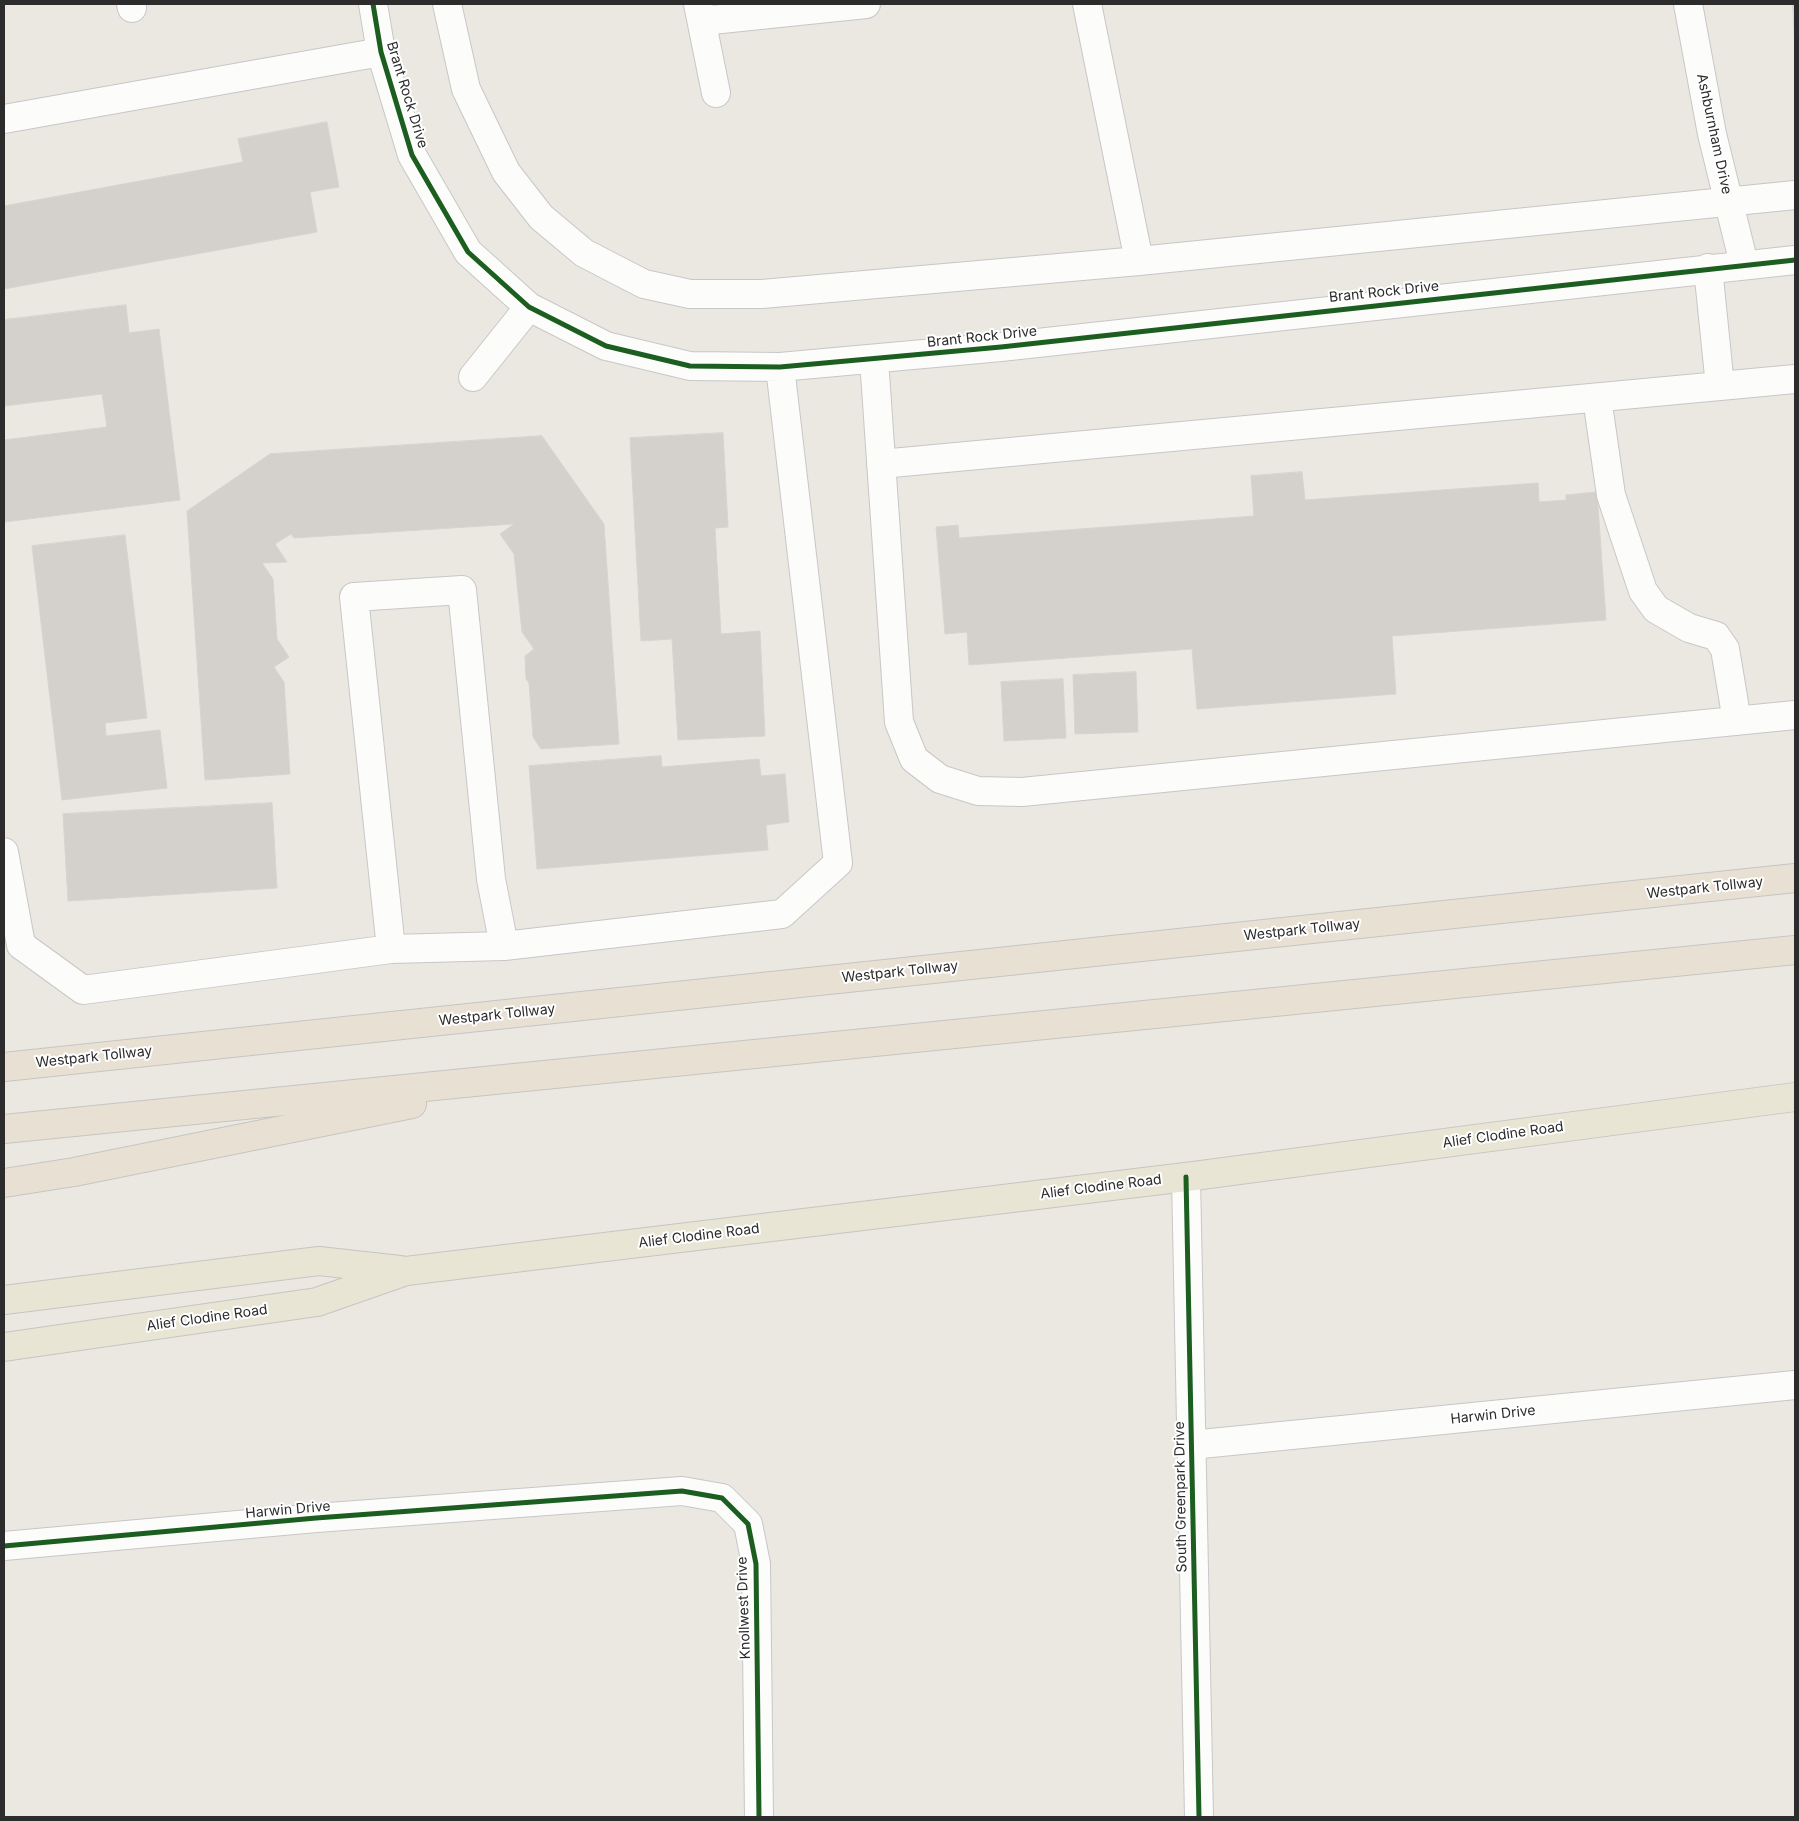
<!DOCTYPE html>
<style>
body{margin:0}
#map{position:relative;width:1799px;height:1821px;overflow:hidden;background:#ebe8e2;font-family:Inter,sans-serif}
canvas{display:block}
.frame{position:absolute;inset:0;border:5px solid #2c2c2c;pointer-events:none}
</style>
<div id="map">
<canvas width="1799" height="1821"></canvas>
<div class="frame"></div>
</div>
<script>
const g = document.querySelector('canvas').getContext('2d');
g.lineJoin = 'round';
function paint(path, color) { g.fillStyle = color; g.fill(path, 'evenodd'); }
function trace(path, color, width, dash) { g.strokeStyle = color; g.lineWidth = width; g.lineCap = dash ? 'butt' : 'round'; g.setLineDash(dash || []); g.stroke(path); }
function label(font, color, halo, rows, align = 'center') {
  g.font = font + ' Inter,sans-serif'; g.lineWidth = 4; g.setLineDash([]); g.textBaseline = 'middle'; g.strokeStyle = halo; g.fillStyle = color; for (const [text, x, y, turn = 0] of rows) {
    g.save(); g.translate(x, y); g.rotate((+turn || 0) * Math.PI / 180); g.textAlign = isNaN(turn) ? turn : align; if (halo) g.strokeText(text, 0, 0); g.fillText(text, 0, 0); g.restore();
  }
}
const building = new Path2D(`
 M1793 4H1795V49Z
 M327 122 339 187 310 192 317 232 4 289V206L243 162 238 139Z
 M126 305 129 333 159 329 180 500 4 522V440L107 427 102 394 4 406V320Z
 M723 433 728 527 715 528 721 634 760 631 765 736 678 740 672 639 641 641 630 438Z
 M542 436 604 524 619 744 541 749 533 737 529 683 526 679 525 656 534 649 522 632 514 554 500 534 514 524 294 538 291 534 275 544 287 562 262 563 273 579 277 639 289 657 274 667 284 682 290 774 205 780 187 511 270 454Z
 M1302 472 1305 500 1538 483 1539 502 1566 500V495L1597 492 1606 620 1392 636 1396 694 1197 709 1192 649 969 665 967 632 945 634 936 527 958 525 959 538 1254 516 1251 476Z
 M125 535 147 718 105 723 106 736 160 730 167 788 62 800 32 546Z
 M1136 672 1138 732 1075 734 1073 675Z
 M1063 679 1066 738 1004 741 1001 682Z
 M661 756 662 767 759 759 761 776 785 774 789 822 766 825 768 850 537 869 529 766Z
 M272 803 277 888 68 901 63 814Z`);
paint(building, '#d4d1cd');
trace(building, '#d6d4ce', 1);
const minor = new Path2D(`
 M131 4 132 8
 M373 4 381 52 412 155 468 252 529 307 606 346 690 366 780 367 1001 347 1795 260
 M447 4 466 89 506 172 541 217 584 253 644 284 690 294H762L1139 261 1795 195
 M698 4 716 93
 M1087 4 1139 261
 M1688 4 1712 134 1744 264
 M702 21 866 4
 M4 119 381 52
 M1708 268 1720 386
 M874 359 899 722 914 759 940 779 978 791 1022 792 1795 715
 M473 377 529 307
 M1597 398 1611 495 1643 591 1656 609 1689 628 1716 636 1725 649 1737 721
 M881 464 1795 379
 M4 852 21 945 83 990 391 949 504 946 782 914 838 863 780 367
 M391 949 354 597 462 590 491 879 504 946
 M1186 1177 1199 1817
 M1191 1445 1795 1385
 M4 1546 316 1518 682 1491 722 1498 748 1524 756 1564 759 1817`);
const major = new Path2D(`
 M4 1300 319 1261 400 1270
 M4 1347 317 1302 406 1271 1186 1177 1795 1097`);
const highway = new Path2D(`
 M4 1067 1795 878
 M4 1129 1795 950
 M4 1183 74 1172 412 1104`);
trace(minor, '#c8c7c7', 30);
trace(major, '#c6c5c2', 30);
trace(highway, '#c6c5c2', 30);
trace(minor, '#fcfcfb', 28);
trace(major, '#e8e5d4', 28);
trace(highway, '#e9e0d4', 28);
trace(new Path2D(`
 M373 4 381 52 412 155 468 252 529 307 606 346 690 366 780 367 1001 347 1795 260
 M1186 1177 1199 1817
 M4 1546 316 1518 682 1491 722 1498 748 1524 756 1564 759 1817`), '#1b5e20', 5);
label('14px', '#2c2c2c', '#fff', [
 ["Brant Rock Drive",407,95,73],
 ["Ashburnham Drive",1714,134,78],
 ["Brant Rock Drive",1384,292,-6],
 ["Brant Rock Drive",982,337,-6],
 ["Westpark Tollway",1705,888,-6],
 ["Westpark Tollway",1302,930,-6],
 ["Westpark Tollway",900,972,-6],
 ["Westpark Tollway",497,1015,-6],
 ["Westpark Tollway",94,1057,-6],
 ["Alief Clodine Road",1503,1135,-8],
 ["Alief Clodine Road",1101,1187,-7],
 ["Alief Clodine Road",699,1236,-7],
 ["Alief Clodine Road",207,1318,-8],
 ["Harwin Drive",1493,1415,-6],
 ["South Greenpark Drive",1181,1497,-91],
 ["Harwin Drive",288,1510,-5],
 ["Knollwest Drive",744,1608,-92]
]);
</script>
